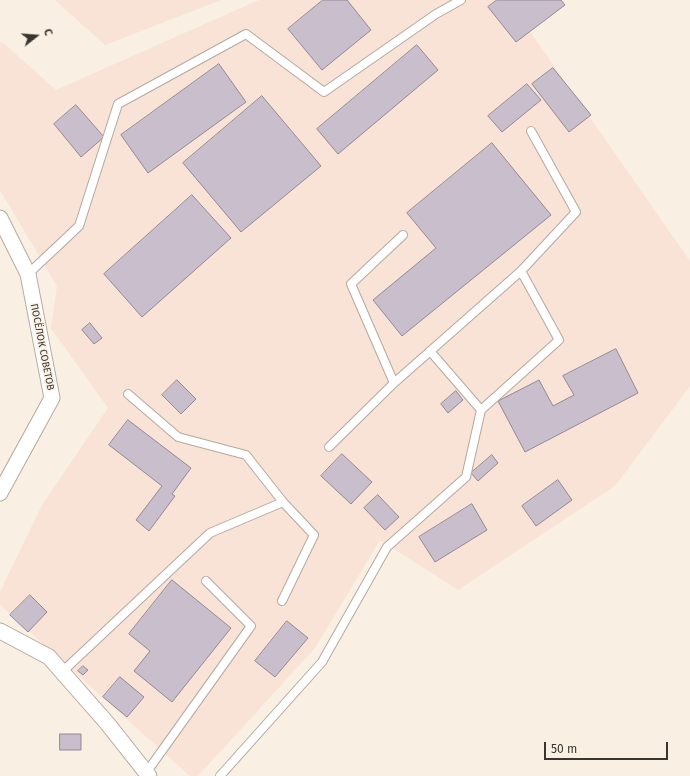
<!DOCTYPE html>
<meta charset="utf-8">
<style>
body{margin:0}
#map{position:relative;width:690px;height:776px;overflow:hidden;background:#f9efe2;font-family:"Fira Sans",sans-serif}
canvas{display:block}
.north{position:absolute;left:16px;top:16px;width:40px;height:40px;-webkit-text-stroke:3px #f9efe2;paint-order:stroke;rotate:73deg;font-size:11px;font-weight:700;line-height:16px;text-align:center;color:#393631}
.north::after{content:'';display:block;margin:auto;width:14px;height:18px;background:#393631;clip-path:polygon(50% 0,100% 100%,50% 72%,0 100%)}
.scale{position:absolute;left:544px;top:742px;width:124px;height:18px;box-sizing:border-box;border:2px solid #393631;border-top:0;padding-left:5px;font-size:12px;line-height:14px;white-space:nowrap;color:#393631;-webkit-text-stroke:3px #f9efe2;paint-order:stroke}
</style>
<div id="map">
<canvas width="690" height="776"></canvas>
<div class="north">С</div>
<div class="scale">50 m</div>
</div>
<script>
const g = document.querySelector('canvas').getContext('2d');
g.lineJoin = 'round';
function paint(path, color) { g.fillStyle = color; g.fill(path, 'evenodd'); }
function trace(path, color, width, dash) { g.strokeStyle = color; g.lineWidth = width; g.lineCap = dash ? 'butt' : 'round'; g.setLineDash(dash || []); g.stroke(path); }
function label(font, color, halo, rows, align = 'center') {
  g.font = font + ' "Fira Sans",sans-serif'; g.lineWidth = 3; g.setLineDash([]); g.textBaseline = 'middle'; g.strokeStyle = halo; g.fillStyle = color; for (const [text, x, y, turn = 0] of rows) {
    g.save(); g.translate(x, y); g.rotate((+turn || 0) * Math.PI / 180); g.textAlign = isNaN(turn) ? turn : align; if (halo) g.strokeText(text, 0, 0); g.fillText(text, 0, 0); g.restore();
  }
}
paint(new Path2D(`
 M55 0H221L105 45Z
 M259 0H508L690 261V386L615 486 458 590 380 540 315 648 198 776H190L0 605V592L42 505 108 408 51 328 57 286 0 190V43L2 42 56 90Z`), '#f9e2d6');
const building = new Path2D(`
 M323 0H347L371 30 322 70 288 29Z
 M497 0H561L565 5 516 42 488 7Z
 M417 45 438 70 338 154 317 129Z
 M219 64 246 102 148 173 121 135Z
 M553 68 591 115 569 132 532 84Z
 M527 84 541 100 502 132 488 116Z
 M262 96 321 166 241 232 183 163Z
 M76 105 104 137 81 157 54 124Z
 M492 143 551 215 402 336 373 300 436 248 407 213Z
 M192 195 231 238 142 317 104 274Z
 M90 323 102 338 94 344 82 330Z
 M616 349 638 393 525 452 498 401 539 380 553 406 574 395 563 376Z
 M177 380 196 399 181 414 162 395Z
 M456 391 463 400 448 413 441 404Z
 M128 420 191 468 172 494 175 496 149 531 136 520 162 486 109 445Z
 M342 454 372 482 351 504 321 476Z
 M492 455 498 463 478 481 471 473Z
 M558 480 572 500 536 526 522 506Z
 M378 495 399 517 385 530 364 508Z
 M472 504 487 530 435 562 419 537Z
 M172 580 231 628 172 702 134 671 150 651 129 634Z
 M30 595 47 612 28 632 10 615Z
 M287 621 308 638 275 677 255 661Z
 M83 666 88 670 83 675 78 671Z
 M120 677 144 697 127 717 103 697Z
 M60 734H81V750H60Z`);
paint(building, '#c9bfcc');
trace(building, '#938995', 1);
const lane = new Path2D(`
 M28 274 79 226 118 104 246 34 324 92 436 14 461 0
 M430 351 481 410
 M394 383 351 284 403 235
 M128 394 178 437 246 455 283 502
 M329 447 394 383 521 271
 M62 672 210 533 283 502 314 535 282 601
 M146 773 251 626 206 581
 M220 776 322 662 387 547 466 477 481 410 559 340 521 271 576 212 531 131`);
const street = new Path2D(`
 M0 218 28 274 52 398 0 493
 M0 631 49 657 107 723 149 776`);
trace(lane, '#b3aa9e', 10);
trace(street, '#b3aa9e', 17);
trace(lane, '#fff', 8);
trace(street, '#fff', 15);
label('10px', '#393631', '#f9efe2', [
 ["ПОСЁЛОК СОВЕТОВ",42,347,79]
]);
</script>
